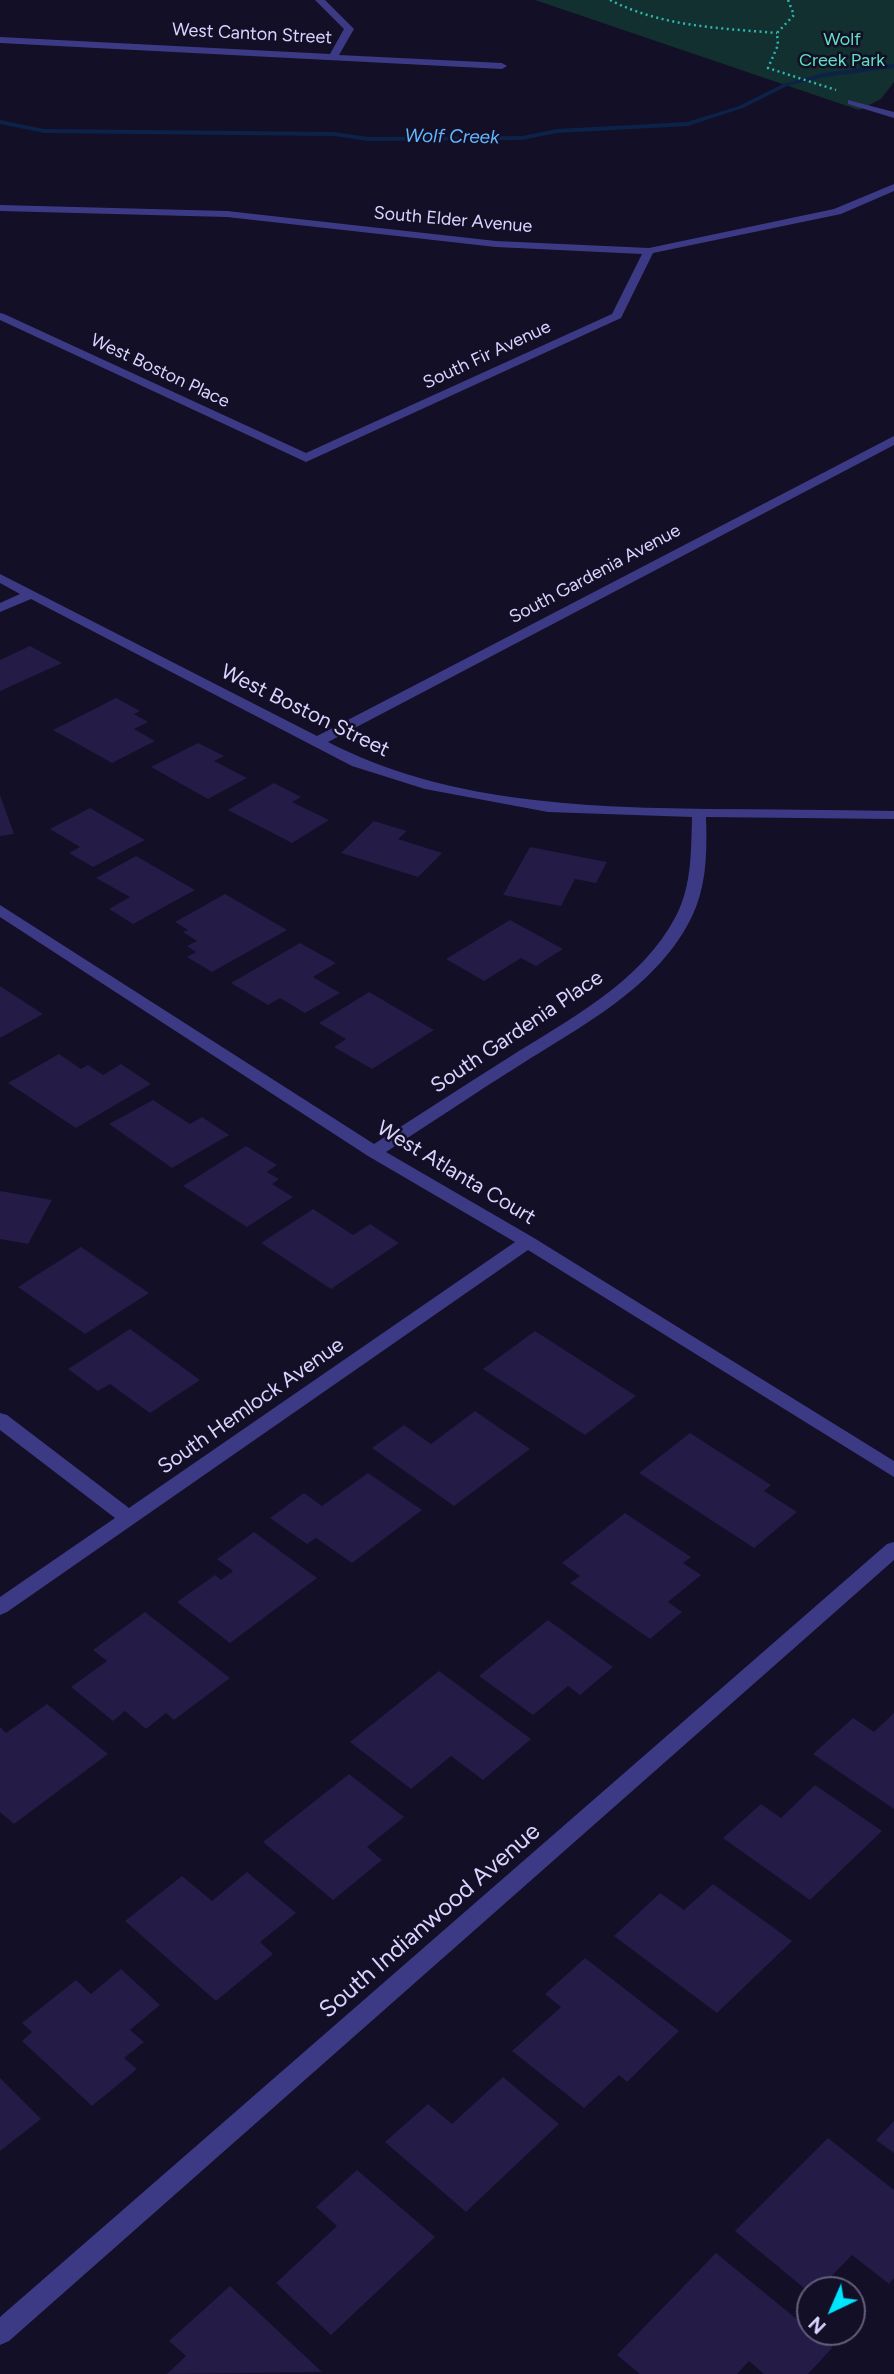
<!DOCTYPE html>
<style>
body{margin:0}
#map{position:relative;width:894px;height:2374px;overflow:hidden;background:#130f26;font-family:Figtree,sans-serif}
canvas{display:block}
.north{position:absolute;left:796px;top:2276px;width:70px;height:70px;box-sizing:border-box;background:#130f26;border:2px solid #625e7d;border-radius:50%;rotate:224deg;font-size:19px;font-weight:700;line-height:28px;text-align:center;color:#d9d4ff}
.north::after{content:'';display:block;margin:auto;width:24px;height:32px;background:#00e5ff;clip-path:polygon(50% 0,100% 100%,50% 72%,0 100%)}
</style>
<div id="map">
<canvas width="894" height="2374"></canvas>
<div class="north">N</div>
</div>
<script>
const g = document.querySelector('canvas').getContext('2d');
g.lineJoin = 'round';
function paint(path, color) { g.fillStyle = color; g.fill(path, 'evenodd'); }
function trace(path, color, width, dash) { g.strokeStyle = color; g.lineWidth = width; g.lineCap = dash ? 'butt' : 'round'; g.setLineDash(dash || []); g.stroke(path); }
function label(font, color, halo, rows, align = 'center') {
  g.font = font + ' Figtree,sans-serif'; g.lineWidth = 5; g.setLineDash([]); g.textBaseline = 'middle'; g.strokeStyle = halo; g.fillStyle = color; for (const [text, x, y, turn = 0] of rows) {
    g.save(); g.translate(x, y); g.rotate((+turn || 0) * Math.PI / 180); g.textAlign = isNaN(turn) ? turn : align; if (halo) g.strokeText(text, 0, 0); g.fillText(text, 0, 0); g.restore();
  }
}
paint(new Path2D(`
 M535 0H894V82L881 99 859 110Z`), '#12302f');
paint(new Path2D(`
 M894 64V68L824 77 787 86 743 108 688 126 557 133 522 140 368 141 334 136 44 133 0 124V120L44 129 334 132 368 137 522 136 557 129 687 122 739 106 783 84 824 73Z`), '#0c2248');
paint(new Path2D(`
 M30 646 62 663 0 691V660Z
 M116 698 140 711 134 714 148 722 134 729 155 741 112 763 53 730Z
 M198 743 224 756 214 761 247 778 208 799 151 767Z
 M274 783 301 797 292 802 329 820 292 843 228 810Z
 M0 796V795L14 834 0 836Z
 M90 808 145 840 93 867 69 853 80 847 50 829Z
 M374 821 407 831 398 839 442 853 418 877 341 853Z
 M530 847 607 862 596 883 575 879 561 906 503 895Z
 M136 856 195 890 133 924 109 909 130 897 96 878Z
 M225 894 287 930 212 972 187 957 196 952 187 946 197 941 183 932 188 930 175 922Z
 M510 920 563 949 536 966 521 958 484 981 446 959Z
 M300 943 336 963 313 977 340 993 305 1013 280 998 268 1005 231 983Z
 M0 986 43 1014 0 1038Z
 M369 992 434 1030 372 1069 334 1047 346 1039 319 1023Z
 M59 1054 81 1069 88 1065 103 1075 121 1064 151 1084 76 1128 8 1083Z
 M153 1100 190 1124 202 1117 229 1135 172 1168 109 1124Z
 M246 1146 277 1165 267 1172 279 1179 272 1184 293 1197 247 1227 183 1186Z
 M0 1191 52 1200 28 1244 0 1239Z
 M313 1209 353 1235 370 1224 399 1243 331 1289 261 1243Z
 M81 1247 149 1293 85 1334 18 1287Z
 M130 1329 200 1380 150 1413 110 1384 98 1391 68 1369Z
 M535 1331 636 1396 585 1435 483 1369Z
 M475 1411 530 1449 454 1506 372 1448 404 1425 431 1444Z
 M690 1433 771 1485 764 1491 797 1512 754 1548 639 1473Z
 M368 1473 422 1510 352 1563 316 1538 307 1544 270 1518 304 1493 322 1506Z
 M625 1513 691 1557 683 1563 701 1575 668 1602 682 1612 650 1639 570 1583 580 1576 562 1563Z
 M254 1532 317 1578 230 1643 177 1602 215 1575 221 1580 233 1571 217 1559Z
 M145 1612 230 1678 174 1720 166 1713 146 1729 125 1711 113 1721 71 1687 107 1661 93 1650Z
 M548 1620 613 1667 580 1695 568 1686 533 1715 479 1676Z
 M439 1671 531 1739 483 1780 451 1756 411 1789 350 1742Z
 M47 1704 108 1754 14 1824 0 1812V1727L6 1733Z
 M894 1713V1809L813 1754 853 1718 874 1732Z
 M349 1774 404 1817 367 1847 382 1860 333 1900 263 1842Z
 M815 1785 882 1831 810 1900 723 1838 761 1804 781 1818Z
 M247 1872 296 1913 260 1942 273 1954 216 2001 125 1921 182 1876 212 1901Z
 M713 1884 792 1941 717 2013 614 1936 660 1893 684 1910Z
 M585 1958 679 2031 627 2082 619 2075 584 2108 512 2051 561 2007 545 1994Z
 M121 1969 160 2005 130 2030 144 2042 124 2058 137 2069 92 2106 22 2041 32 2032 22 2023 76 1980 91 1994Z
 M503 2077 559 2124 466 2212 385 2142 428 2104 452 2124Z
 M0 2078 41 2119 0 2151Z
 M894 2121V2153L876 2140Z
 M828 2138 894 2190V2278L889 2284 852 2255 818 2290H810V2293L735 2231Z
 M357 2170 435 2237 331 2335 276 2283 337 2226 316 2207Z
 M716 2253 832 2348 808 2374H764L749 2361 737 2374H640L617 2355Z
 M230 2286 322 2372 167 2374 186 2356 169 2341Z`), '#241b47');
trace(new Path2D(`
 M610 0C663 27 719 28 777 33
 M788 0 794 15 777 33 778 45 768 68 836 90`), '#2fb8b0', 2.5, [2, 3.5]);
paint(new Path2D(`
 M848 100 894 112V118L848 104Z`), '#3d3a85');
paint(new Path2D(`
 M315 0H325L354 29 339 55 502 63 507 66 502 69 0 43V37L330 54 344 29Z
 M894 184V191L841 214 653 253 621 318 306 462 0 320V313L4 314 306 453 612 314 642 254 496 247 227 217 0 211V205L227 211 496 241 649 248 834 209Z
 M894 436V445L328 742C444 802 578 807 707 809 770 809 832 810 894 811V819L706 817C707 847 707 879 696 907 666 982 585 1024 520 1065 475 1093 431 1123 386 1152L534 1238 894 1461V1477L528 1250 7 1612 0 1615V1597L115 1518 0 1430V1413L7 1415 129 1508 515 1242 368 1156 0 917V905L374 1144C419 1115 463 1086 508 1058 568 1020 642 982 676 916 692 885 691 851 692 817L548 812 425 789 352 766 31 599 0 612V603L20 594 0 583V574L317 736Z
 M894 1542V1560L9 2341 0 2345V2317L887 1544Z`), '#3d3a85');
label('18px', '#d9d4ff', '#130f26', [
 ["West Canton Street",252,34,3],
 ["South Elder Avenue",453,220,5],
 ["South Fir Avenue",487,355,-25],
 ["West Boston Place",160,371,25],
 ["South Gardenia Avenue",595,574,-28]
]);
label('18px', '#5fe0c0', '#130f26', [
 ["Wolf",842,40],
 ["Creek Park",842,61]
]);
label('italic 19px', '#62b6ff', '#130f26', [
 ["Wolf Creek",452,137,1]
]);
label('21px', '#d9d4ff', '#130f26', [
 ["West Boston Street",305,711,26],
 ["South Gardenia Place",517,1032,-34],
 ["West Atlanta Court",456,1173,31],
 ["South Hemlock Avenue",251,1406,-35]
]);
label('24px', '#d9d4ff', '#130f26', [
 ["South Indianwood Avenue",430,1921,-41]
]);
</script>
